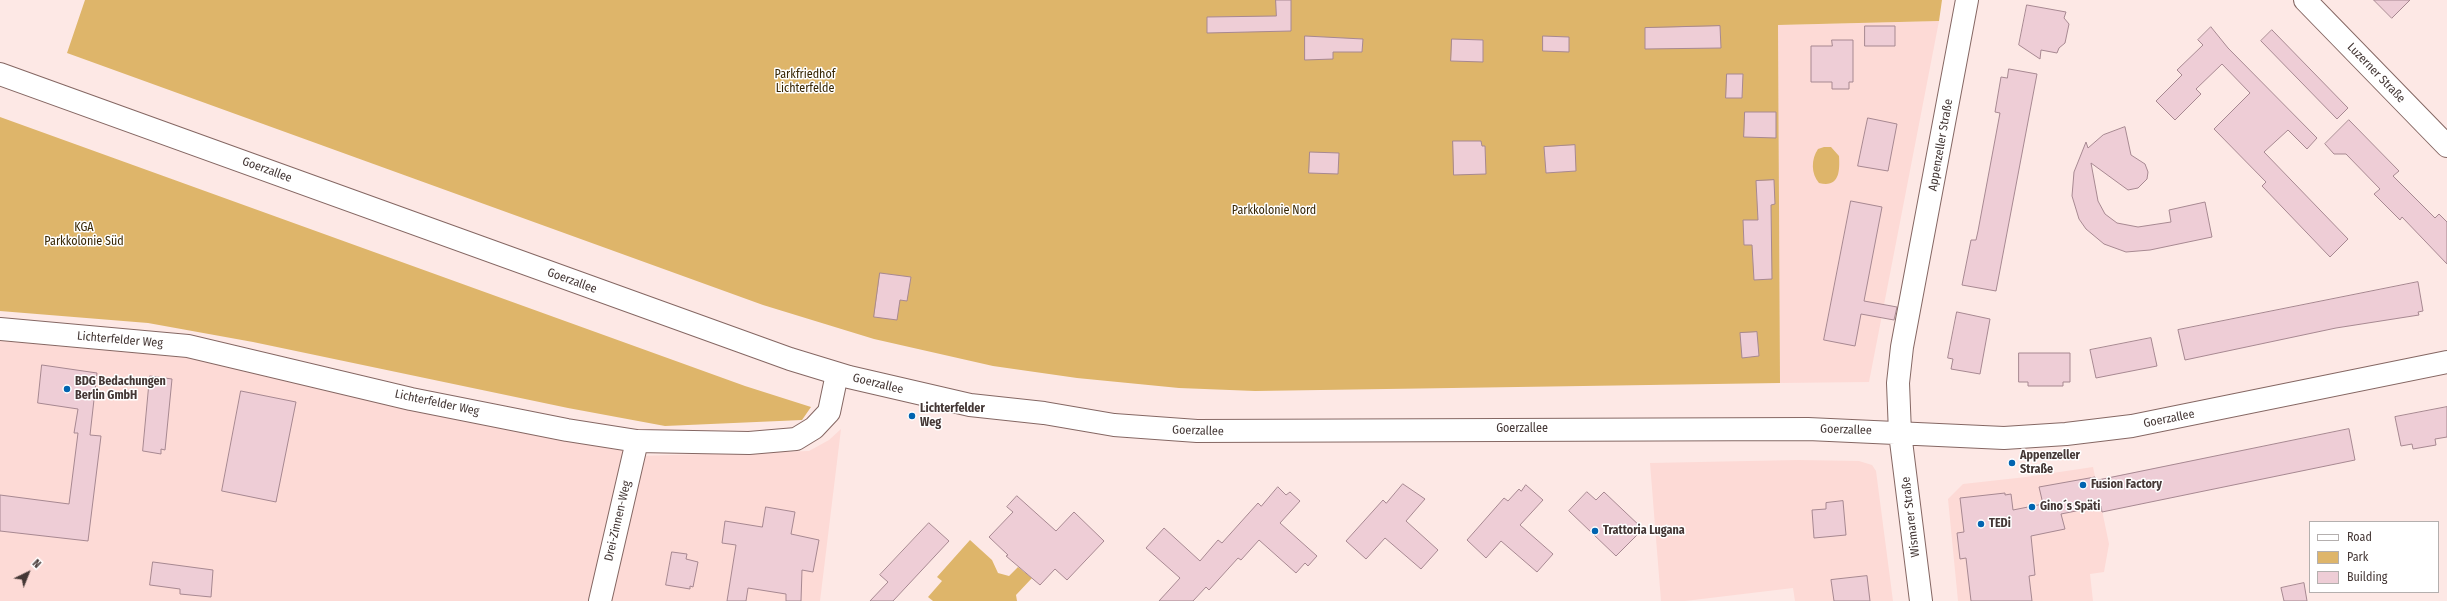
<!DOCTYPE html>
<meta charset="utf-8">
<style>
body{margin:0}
#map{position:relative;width:2447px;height:601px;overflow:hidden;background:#fde8e5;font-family:"Fira Sans Condensed",sans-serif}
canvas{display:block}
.legend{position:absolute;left:2309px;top:521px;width:130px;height:72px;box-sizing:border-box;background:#fff;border:1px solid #b4afae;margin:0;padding:5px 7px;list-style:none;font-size:12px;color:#443735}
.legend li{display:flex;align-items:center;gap:8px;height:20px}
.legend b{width:20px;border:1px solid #b4afae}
.north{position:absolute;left:8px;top:553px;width:40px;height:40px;-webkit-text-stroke:3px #fff;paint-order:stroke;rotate:43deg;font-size:11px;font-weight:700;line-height:16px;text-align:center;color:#443735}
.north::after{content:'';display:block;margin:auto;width:14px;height:18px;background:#443735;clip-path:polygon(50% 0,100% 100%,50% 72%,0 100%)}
</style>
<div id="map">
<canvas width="2447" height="601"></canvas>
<ul class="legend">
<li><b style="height:5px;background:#fff"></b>Road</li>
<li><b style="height:11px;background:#deb56a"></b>Park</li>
<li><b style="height:11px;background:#eecdd6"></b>Building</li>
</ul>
<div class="north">N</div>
</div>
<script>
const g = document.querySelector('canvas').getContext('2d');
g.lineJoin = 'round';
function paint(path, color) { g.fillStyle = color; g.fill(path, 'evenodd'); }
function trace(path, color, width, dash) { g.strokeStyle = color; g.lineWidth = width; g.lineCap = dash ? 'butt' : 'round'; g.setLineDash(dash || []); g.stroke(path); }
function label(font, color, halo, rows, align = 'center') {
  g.font = font + ' "Fira Sans Condensed",sans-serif'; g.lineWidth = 3; g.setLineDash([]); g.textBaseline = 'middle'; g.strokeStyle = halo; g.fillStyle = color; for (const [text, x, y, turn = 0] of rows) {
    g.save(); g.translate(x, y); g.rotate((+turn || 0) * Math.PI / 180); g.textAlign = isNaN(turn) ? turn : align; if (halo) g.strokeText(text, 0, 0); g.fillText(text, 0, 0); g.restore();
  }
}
paint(new Path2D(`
 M1939 21 1869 382 1780 383 1778 25Z
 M0 321 576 425 638 456 809 451 829 440 841 429 820 601H0Z
 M1798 460 1859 461 1872 465 1876 471 1893 601H1795L1793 588 1685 601H1661L1650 463Z
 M2093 467 2109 544 2104 572 2090 574 2093 601H1958L1948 499 1963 484 2026 477Z`), '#fddad6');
paint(new Path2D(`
 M85 0H1942L1939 21 1778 25 1780 383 1255 391 1179 388 1077 378 993 366 874 339 763 305 67 53Z
 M0 117 745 386 811 407 802 420 665 426 568 408 253 342 148 323 0 311Z
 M1824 147H1831L1839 156C1840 172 1839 188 1819 183 1811 174 1811 159 1818 149Z
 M970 540 992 560 998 573 1009 576 1018 567 1032 578 1016 595 1017 601H933L928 597 942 581 937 577Z`), '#deb56a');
const building = new Path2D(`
 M1276 0H1291V31L1207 33V17L1276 16Z
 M2374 0H2410L2392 18Z
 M2027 5 2066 12 2064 18 2069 24 2065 43 2059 48 2057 53 2041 50 2040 59 2019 45Z
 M1720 26 1721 48 1645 49V28Z
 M1865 26H1895V46H1865Z
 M2211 27 2228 48 2317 138 2307 149 2288 130 2264 152 2348 239 2330 257 2262 186 2266 182 2214 129 2250 93 2222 64 2196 89 2201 94 2175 120 2156 101 2182 75 2177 70 2203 45 2198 40Z
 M2272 30 2348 108 2337 119 2261 41Z
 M1305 36 1363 39 1362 52H1333V59L1305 60Z
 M1543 36 1569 37V52L1543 51Z
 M1452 39 1483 40V62L1451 61Z
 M1832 40H1853V82H1849V89H1832V82H1811V46H1832Z
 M2009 69 2037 74 1996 291 1962 285 1971 240H1976L1978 231 2000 113 1995 112 2001 77 2007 78Z
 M1727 74H1743L1742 98H1726Z
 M1745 112H1776V138L1744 137Z
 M1868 118 1897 124 1888 171 1858 166Z
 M2349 120 2399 171 2393 176 2435 218 2439 214 2447 222V264L2402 217 2400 220 2374 194 2380 189 2346 154H2334L2325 144Z
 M2125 127 2131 155 2145 164 2148 172 2147 179 2138 188 2128 190 2091 163 2098 201 2105 214 2117 223 2138 227 2171 222 2169 210 2205 202 2212 237 2150 250 2126 252 2104 244 2086 229 2079 219 2072 196 2074 172 2086 142 2088 148 2103 135Z
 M1453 141H1481L1482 146H1485L1486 174 1454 175Z
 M1575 145 1576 171 1546 173 1544 147Z
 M1310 152 1339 153 1338 174 1309 173Z
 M1774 180 1775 204 1771 205 1772 279 1754 280 1752 245H1744L1743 220H1758L1756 181Z
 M1851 201 1882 207 1864 301 1897 307 1894 320 1861 314 1855 346 1824 340Z
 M880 273 911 277 907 301 900 300 897 320 874 317Z
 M2418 282 2423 311 2418 312 2419 315 2336 328 2185 360 2178 330Z
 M1957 312 1990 319 1980 374 1951 369 1953 359 1948 358Z
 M1757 332 1759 356 1742 358 1740 333Z
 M2151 338 2157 366 2096 378 2090 350Z
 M2019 353H2070V382H2063V386H2028V382H2019Z
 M42 365 97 373 90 435 101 436 88 541 0 531V495L69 504 78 433H74L78 409 38 403Z
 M150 376 172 379 165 450 161 449V454L143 451Z
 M241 391 296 402 276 502 222 491Z
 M2447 407V437L2435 439 2436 445 2413 449 2412 444 2401 446 2395 417Z
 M2349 429 2355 460 2102 512 2101 506 2061 514 2065 529 2031 536 2035 575 2029 576 2032 601H1971L1966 558 1960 559 1957 533 1964 532 1960 498 2005 493V495L2011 494 2013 510 2043 504 2039 487 2095 477 2096 480Z
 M1403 484 1425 499 1406 521 1438 550 1421 569 1385 538 1366 559 1346 541 1383 500 1386 503Z
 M1526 485 1543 500 1520 525 1553 554 1537 572 1501 541 1486 558 1467 540 1504 498 1508 501 1519 489 1521 491Z
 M1278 487 1286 495 1290 492 1300 501 1280 523 1317 556 1308 566 1305 563 1296 573 1259 540 1241 560 1238 558 1209 590 1206 587 1193 601H1159L1180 578 1146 548 1164 528 1200 561 1218 540 1222 543 1258 503 1261 506Z
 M1587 492 1596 500 1604 492 1643 529 1616 556 1569 511Z
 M1017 496 1056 531 1074 512 1104 541 1067 580 1055 569 1040 585 1006 556 1008 555 989 537 1013 512 1007 507Z
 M1843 501 1846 535 1814 538 1812 510 1826 509V503Z
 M766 507 795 512 791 534 819 540 813 572 802 570 801 601H786V594L748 588 746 601H727L736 545 722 543 725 521 762 527Z
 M929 523 949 541 893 601H870L888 582 880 575Z
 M672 552 687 554 686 559 698 562 693 587 690 586V589L666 585Z
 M153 562 213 570 211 597 180 594V589L150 585Z
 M1867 576 1870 601H1834L1831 580Z
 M2304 583 2307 601H2284L2281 588Z`);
paint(building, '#eecdd6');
trace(building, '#a78891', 1);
const minor = new Path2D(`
 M2305 0 2447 146
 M0 329 188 346 411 399 567 430 637 441 749 443 796 439 814 428 829 412 837 374
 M1900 433 1898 383 1902 347 1967 0
 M600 601 637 441`);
const major = new Path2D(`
 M0 74 790 359 849 377 970 405 1044 413 1114 425 1197 431 1808 429 2004 438 2066 434 2132 426 2447 362
 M1900 433 1921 601`);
trace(minor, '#856763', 24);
trace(major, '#856763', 24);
trace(minor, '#fff', 22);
trace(major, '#fff', 22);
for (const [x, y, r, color] of [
 [67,389,4,"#0064b0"],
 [912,416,4,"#0064b0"],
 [2012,463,4,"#0064b0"],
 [2083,485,4,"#0064b0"],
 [2032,507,4,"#0064b0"],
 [1981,524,4,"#0064b0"],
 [1595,531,4,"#0064b0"]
]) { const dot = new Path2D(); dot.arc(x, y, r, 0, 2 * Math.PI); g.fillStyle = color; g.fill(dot); trace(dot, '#fff', 1.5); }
label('12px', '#443735', '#fff', [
 ["Luzerner Straße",2376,73,46],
 ["Appenzeller Straße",1941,145,-80],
 ["Goerzallee",267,170,20],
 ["Goerzallee",572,281,20],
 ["Lichterfelder Weg",120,340,5],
 ["Goerzallee",878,384,14],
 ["Lichterfelder Weg",437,403,12],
 ["Goerzallee",2169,419,-11],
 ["Goerzallee",1522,429],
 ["Goerzallee",1846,430,2],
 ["Goerzallee",1198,431,2],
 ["Wismarer Straße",1911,517,-97],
 ["Drei-Zinnen-Weg",618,521,-77]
]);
label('12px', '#372604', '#fff', [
 ["Parkfriedhof",805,75],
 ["Lichterfelde",805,89],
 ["Parkkolonie Nord",1274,211],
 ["KGA",84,228],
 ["Parkkolonie Süd",84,242]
]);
label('bold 12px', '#443735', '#fff', [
 ["BDG Bedachungen",75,382],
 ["Berlin GmbH",75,396],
 ["Lichterfelder",920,409],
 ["Weg",920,423],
 ["Appenzeller",2020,456],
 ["Straße",2020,470],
 ["Fusion Factory",2091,485],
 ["Gino´s Späti",2040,507],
 ["TEDi",1989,524],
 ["Trattoria Lugana",1603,531]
], 'left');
</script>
